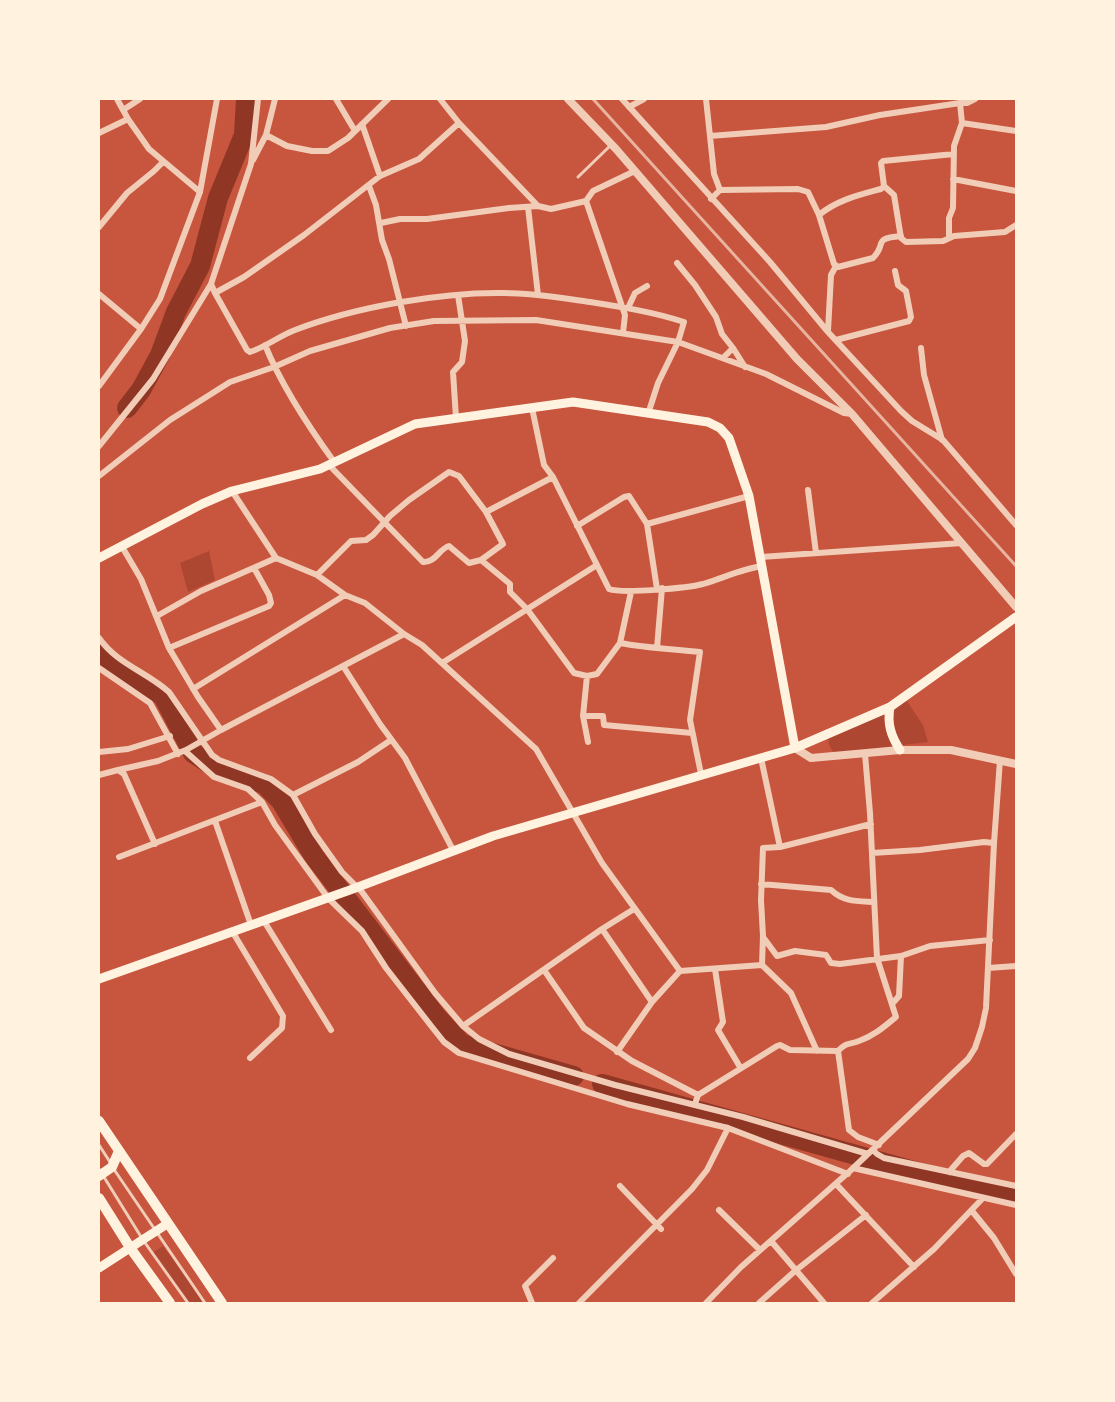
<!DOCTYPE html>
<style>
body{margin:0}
#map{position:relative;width:1115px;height:1402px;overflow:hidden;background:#c8553d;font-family:"Times New Roman",serif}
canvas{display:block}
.frame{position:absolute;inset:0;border:100px solid #fff3e0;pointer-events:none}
</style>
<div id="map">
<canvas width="1115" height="1402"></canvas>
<div class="frame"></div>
</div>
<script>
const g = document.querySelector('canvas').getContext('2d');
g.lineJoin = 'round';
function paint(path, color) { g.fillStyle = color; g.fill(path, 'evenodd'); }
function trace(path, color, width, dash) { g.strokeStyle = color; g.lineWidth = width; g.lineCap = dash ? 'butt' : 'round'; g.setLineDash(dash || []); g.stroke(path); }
paint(new Path2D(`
 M209 551 215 580 188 592 180 563Z
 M907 701 923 725 928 742 834 753 829 745 828 737Z
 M163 1246 205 1303H189L152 1253Z`), '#ae4732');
trace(new Path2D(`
 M127 408 141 390 160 355 176 312 200 266 218 198 244 135 246 99
 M99 651 104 658 163 696 193 753 213 766 264 784 281 801 314 856 436 1016 462 1044 574 1076
 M602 1084 924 1174 1016 1197`), '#8f3625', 20);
trace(new Path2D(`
 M578 177 611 145
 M99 1145 110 1162
 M113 1168 205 1303
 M99 1169 143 1240 188 1303`), '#f1ccb7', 3);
trace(new Path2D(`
 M117 99 128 119 149 149 200 192
 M336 99 355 131
 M440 99 459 123 538 206
 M622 99 770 262 828 332 901 411 912 421 943 440 1016 525
 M706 99 714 174 720 190
 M629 107 644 99
 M123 110 140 99
 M962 123 1016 131
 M362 124 380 176
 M99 133 128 119
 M266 135 287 146 312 151H328L348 138 388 99
 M710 136 826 127 880 115 960 103
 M253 160 266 135 275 99
 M953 179 1016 191
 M369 186 376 205 382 240 389 259 406 326
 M884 186 894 195 901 238 906 242 943 241 954 236 1005 232 1016 225
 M711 199 720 190 798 189 808 192 819 215 834 264 838 267 873 258C888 243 871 239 901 236
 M586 201 625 315 623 333
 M528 207 538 295
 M819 215C837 200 859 195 881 189L884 186 881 163 883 161 954 154
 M381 223 400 219H427L509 208 538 206 551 209 586 201 593 191 635 171
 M99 227 127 193 154 171 163 162
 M949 237V218L953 208 954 146 962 123 960 103H967L975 99
 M677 263 695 285 716 317 722 334 733 348
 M211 284 215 293 247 350 250 352C266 347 279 336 295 330 355 307 441 292 504 293 533 293 562 298 590 302 622 307 653 312 684 322L678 342 658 383 648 414
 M215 293 244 277 304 235 380 176 419 159 459 123
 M99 294 141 329
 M628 308 635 293 647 286
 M828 331 831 275 836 266
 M836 340 909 321 911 317 906 291 898 285 895 271
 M265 345C282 387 308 426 335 463
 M921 348 924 375 942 440
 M723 358 733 348 745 367
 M99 386 141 329 160 299 200 192 217 99
 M532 408 544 465 553 477 609 589C622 594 688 588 703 584 723 578 742 569 762 566
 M456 418 453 372 462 362 465 341 458 295
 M99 446 153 379 211 284 251 164 258 99
 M329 465 423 562C435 563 439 549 449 546L469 563 481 560 510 584V592L527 609 574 673 587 676 597 674 620 643 631 592
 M99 476 170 420 230 382 274 367 310 351 390 328 434 321 536 320 678 342 766 374 844 413 852 414
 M808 490 816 553
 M232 491 276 558 317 575 345 595 365 603 404 634 422 645 536 749 602 863 680 971 762 965 763 936 761 900 763 848 780 847 871 824
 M647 524 749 496
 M577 526 624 497 629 496 647 524 657 589
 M121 545 141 579 169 648 198 697 221 730
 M761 557 962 543
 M481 560 503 544 486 512
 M317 575 351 541 366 540 373 535 390 516 409 500 449 472 459 476 486 512 553 477
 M157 616 201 591 276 558
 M99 638C117 664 147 672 169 692L212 755 219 760 271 779 293 795 315 834 342 872 362 892 435 993 463 1026 479 1039 509 1054 615 1085 743 1117 868 1154
 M620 643C646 648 673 649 700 652L690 720 701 774
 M169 648 269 606 271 603 269 595 254 568
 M657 648 662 588
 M442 663 597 565
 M343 666 380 724 405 758 453 850
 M99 668 150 703 178 754
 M587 676 583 716 588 742
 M193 689 345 595
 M583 716H603L604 725 692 733
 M185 751 214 777 248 789 262 802 275 825 328 898 362 931 386 968 432 1027 444 1042 459 1053 627 1104 728 1128 848 1174
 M99 752 128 749 170 736
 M761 758 780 847
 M118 770 158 761 186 750 221 730 404 634
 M99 775 118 770 124 774 155 844
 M293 795 358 762 391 740
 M215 821 251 925
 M872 853 920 850 984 842 994 843
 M119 857 262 802
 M761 884 831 890C844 902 857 901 874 902
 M264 921 331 1030
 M602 929 652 1002
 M232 931 283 1016 282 1028 250 1058
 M763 937 777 956 795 951 826 955 831 963 840 964 901 956 930 946 990 940
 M762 965 791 993 817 1051
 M988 968 1016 966
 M715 969 723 1022 718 1030 740 1067
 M544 970 584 1028 632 1061 698 1095
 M892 1004 899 996 901 956
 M463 1026 602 929 634 909
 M838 1051 849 1130 858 1137 879 1145
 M617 1052 652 1002 680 971
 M695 1104 698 1095 777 1046 780 1045 790 1050 838 1051C846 1042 849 1045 859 1041 874 1036 885 1026 896 1017L877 958 870 813 865 754
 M873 1150 877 1154 884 1158 1016 1186
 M853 1168 1016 1205
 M949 1172 963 1156 969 1153 984 1164H987L1016 1134
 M836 1184 914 1267
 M620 1186 661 1229
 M719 1210 760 1250
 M972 1211 994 1238 1016 1274
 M771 1241 824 1303
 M532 1303 525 1286 553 1258
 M579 1303 692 1189 707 1170 728 1128
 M706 1303 741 1267 850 1171 968 1059 975 1048 982 1027 986 1008 994 843 1000 760
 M759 1303 795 1271 866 1215
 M872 1303 934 1249 983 1198`), '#f1ccb7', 6);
trace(new Path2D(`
 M568 99 616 149 797 359 852 414 1016 607
 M795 748 811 758 900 750H951L1016 764`), '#f1ccb7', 8);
trace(new Path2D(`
 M99 558 202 504 232 491 320 469 415 424 573 402 708 422 720 428 729 438 749 496 795 748
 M890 707C887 724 891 736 900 750
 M99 979 350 890 493 836 795 748 890 707 1016 617
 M99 1268 167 1224`), '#fff3e0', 9);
trace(new Path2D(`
 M99 1121 222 1303
 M99 1176 112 1167 119 1151
 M99 1198 131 1249 170 1303`), '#fff3e0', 10);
trace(new Path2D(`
 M593 99 1016 566`), '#e9b49f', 3);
</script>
